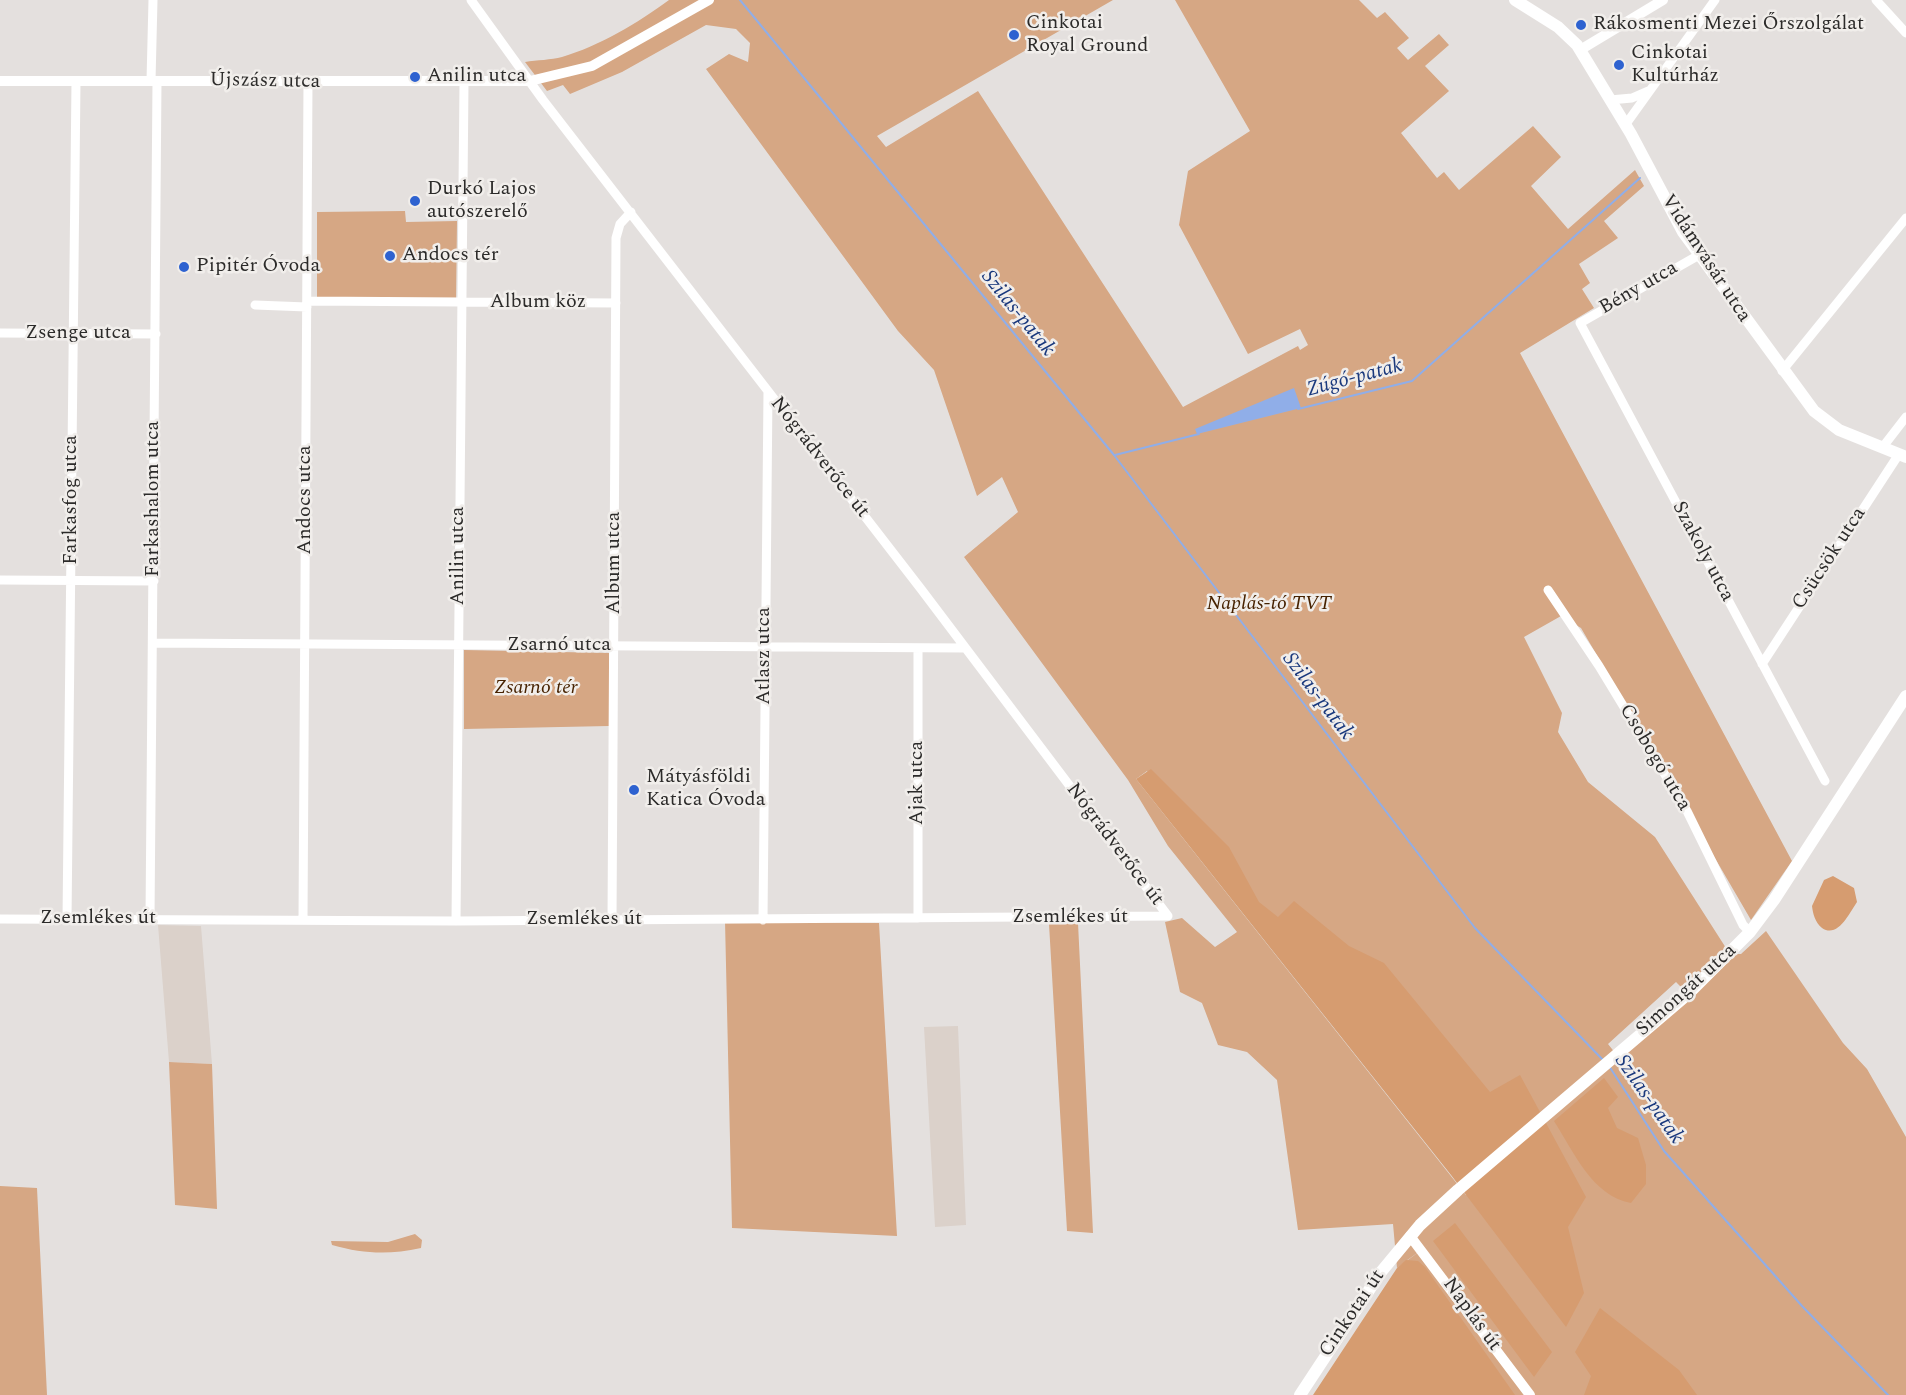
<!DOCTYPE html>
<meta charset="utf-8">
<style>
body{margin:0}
canvas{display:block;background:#e4e0de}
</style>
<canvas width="1906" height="1395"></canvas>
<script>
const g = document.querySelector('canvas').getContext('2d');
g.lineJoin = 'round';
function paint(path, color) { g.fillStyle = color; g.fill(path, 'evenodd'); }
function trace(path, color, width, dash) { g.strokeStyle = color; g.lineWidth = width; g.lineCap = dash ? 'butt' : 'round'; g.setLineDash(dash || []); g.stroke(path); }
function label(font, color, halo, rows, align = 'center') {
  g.font = font + ' Spectral,serif'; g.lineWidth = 5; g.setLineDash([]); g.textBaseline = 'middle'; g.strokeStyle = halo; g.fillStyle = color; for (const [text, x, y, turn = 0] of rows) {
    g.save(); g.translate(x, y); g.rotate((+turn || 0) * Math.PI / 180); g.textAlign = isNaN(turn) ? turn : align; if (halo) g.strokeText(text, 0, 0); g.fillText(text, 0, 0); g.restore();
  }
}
paint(new Path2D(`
 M158 925 201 926 212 1064 169 1062Z
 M958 1026 966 1225 935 1227 924 1027Z`), '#dbd1ca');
paint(new Path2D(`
 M669 0H1113L877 136 886 147 978 91 1183 407 1298 346 1300 350 1308 345 1300 329 1248 354 1179 225 1188 171 1250 131 1175 0H1359L1377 18 1385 12 1409 38 1397 48 1408 60 1439 34 1449 45 1425 66 1449 91 1401 133 1437 178 1444 172 1459 190 1533 126 1561 157 1531 186 1568 229 1635 170 1644 186 1604 221 1618 238 1579 264 1590 283 1582 289 1594 308 1520 353 1792 861 1751 920 1581 628 1561 616 1524 637 1562 713 1558 732 1588 782 1655 837 1726 948 1683 989 1676 982 1608 1044 1620 1059 1735 954H1741L1766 931 1843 1043 1867 1069 1906 1137V1395H1315L1406 1261 1431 1243 1397 1268 1393 1224 1298 1230 1277 1080 1247 1052 1218 1045 1202 1003 1180 992 1165 922 1182 918 1215 947 1237 932 1168 846 1128 780 964 557 1018 512 1002 477 977 496 934 370 898 331 706 69 729 54 748 62 750 43 736 29 706 25 622 72 570 94 563 85 547 91 525 62C537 60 551 60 562 57 599 46 638 23 669 0ZM1147 771 1452 1168 1534 1103 1546 1125 1466 1195 1136 779Z
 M405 211 406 222 457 221 456 300 317 298V212Z
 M464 650 609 653V726L464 729Z
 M725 921 879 923 897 1236 732 1228Z
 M1078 923 1093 1233 1067 1231 1049 924Z
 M169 1062 212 1064 217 1209 175 1205Z
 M0 1186 37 1188 47 1395H0Z
 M415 1234 422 1240 421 1248C389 1255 364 1254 332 1245L331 1241 388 1242Z`), '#d6a784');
paint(new Path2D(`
 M1151 769 1229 847 1259 902 1278 917 1294 901 1349 946 1384 963 1490 1092 1520 1075 1586 1197 1568 1227 1584 1293 1566 1327 1451 1175 1136 779Z
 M1833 876 1854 888 1857 902C1850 912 1838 939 1822 928 1815 922 1813 914 1812 906L1824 880Z
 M1604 1078 1618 1097 1608 1108 1617 1128 1638 1138 1646 1165V1184L1631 1203C1592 1196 1574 1152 1554 1121Z
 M1455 1223 1552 1352 1534 1377 1433 1241Z
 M1406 1260 1418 1261 1425 1267 1515 1395H1313L1397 1268Z
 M1600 1308 1679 1370 1697 1395H1584L1591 1376 1575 1352Z`), '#d69c70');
paint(new Path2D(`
 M1294 388 1301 408 1197 434 1195 429Z`), '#90aee8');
trace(new Path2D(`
 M740 0 1114 455 1475 928 1603 1060
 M1298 409 1412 381 1640 178
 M1115 455 1199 434
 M1609 1066 1664 1151 1802 1306 1888 1395`), '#90aee8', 2);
trace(new Path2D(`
 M1876 0 1906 33
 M151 81 153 0
 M1610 100 1632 98 1648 91
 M1626 124 1715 0
 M1699 255 1580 323 1825 781
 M307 301 616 303
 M255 305 307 307
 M0 333 156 334
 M1782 371 1906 218
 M1882 448 1906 417
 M0 580 154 581
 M1548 590 1599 666 1687 811 1743 925 1750 932
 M154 643 965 648
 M1762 664 1899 454
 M150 918 157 81
 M918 918V648
 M0 919 456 921 1168 916 921 589 543 100 471 0
 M67 919 76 81
 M303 919 308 82
 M612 919 616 238 620 224 631 212
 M763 920 768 391
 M456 921 464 83`), '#fff', 9);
trace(new Path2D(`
 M1580 50 1663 0
 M0 81H530L592 66 709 0
 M1410 1236 1530 1395`), '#fff', 10);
trace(new Path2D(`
 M1515 0 1558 27 1577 45 1631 134 1683 232 1814 411 1839 430 1906 457
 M1300 1395 1381 1272 1420 1225 1458 1190 1688 994 1750 932 1774 900 1906 696`), '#fff', 12);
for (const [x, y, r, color] of [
 [1581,25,6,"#2e62d0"],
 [1014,35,6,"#2e62d0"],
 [1619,65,6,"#2e62d0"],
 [415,77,6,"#2e62d0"],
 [415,201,6,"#2e62d0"],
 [390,256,6,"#2e62d0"],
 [184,267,6,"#2e62d0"],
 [634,790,6,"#2e62d0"]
]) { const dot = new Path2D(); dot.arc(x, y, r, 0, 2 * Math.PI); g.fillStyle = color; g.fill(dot); trace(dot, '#f1eeeb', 2); }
label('20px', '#2c2b2a', '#f1eeeb', [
 ["Cinkotai",1026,24],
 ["Royal Ground",1026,47],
 ["Rákosmenti Mezei Őrszolgálat",1593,25],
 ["Cinkotai",1631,54],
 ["Kultúrház",1631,77],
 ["Anilin utca",427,77],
 ["Durkó Lajos",427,190],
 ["autószerelő",427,213],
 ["Andocs tér",402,256],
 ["Pipitér Óvoda",196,267],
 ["Mátyásföldi",646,778],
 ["Katica Óvoda",646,801]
], 'left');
label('20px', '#2c2b2a', '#f1eeeb', [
 ["Újszász utca",265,82,1],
 ["Vidámvásár utca",1705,259,57],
 ["Bény utca",1639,289,-30],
 ["Album köz",538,303],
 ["Zsenge utca",78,334],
 ["Nógrádverőce út",819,458,52],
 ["Farkashalom utca",154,499,-90],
 ["Farkasfog utca",72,500,-90],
 ["Andocs utca",306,500,-90],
 ["Szakoly utca",1702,552,62],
 ["Anilin utca",459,556,-90],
 ["Csücsök utca",1830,559,-57],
 ["Album utca",615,563,-90],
 ["Zsarnó utca",559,646],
 ["Atlasz utca",765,656,-90],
 ["Csobogó utca",1654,758,59],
 ["Ajak utca",918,783,-90],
 ["Nógrádverőce út",1114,845,53],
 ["Zsemlékes út",1070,918],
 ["Zsemlékes út",98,919],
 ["Zsemlékes út",584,920],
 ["Simongát utca",1687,991,-42],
 ["Cinkotai út",1353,1314,-56],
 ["Naplás út",1471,1315,54]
]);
label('italic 20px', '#472200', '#f1eeeb', [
 ["Naplás-tó TVT",1269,605],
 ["Zsarnó tér",536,689]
]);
label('italic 21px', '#1a397d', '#f1eeeb', [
 ["Szilas-patak",1017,314,51],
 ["Zúgó-patak",1355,379,-15],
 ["Szilas-patak",1317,697,53],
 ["Szilas-patak",1648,1100,55]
]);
</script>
